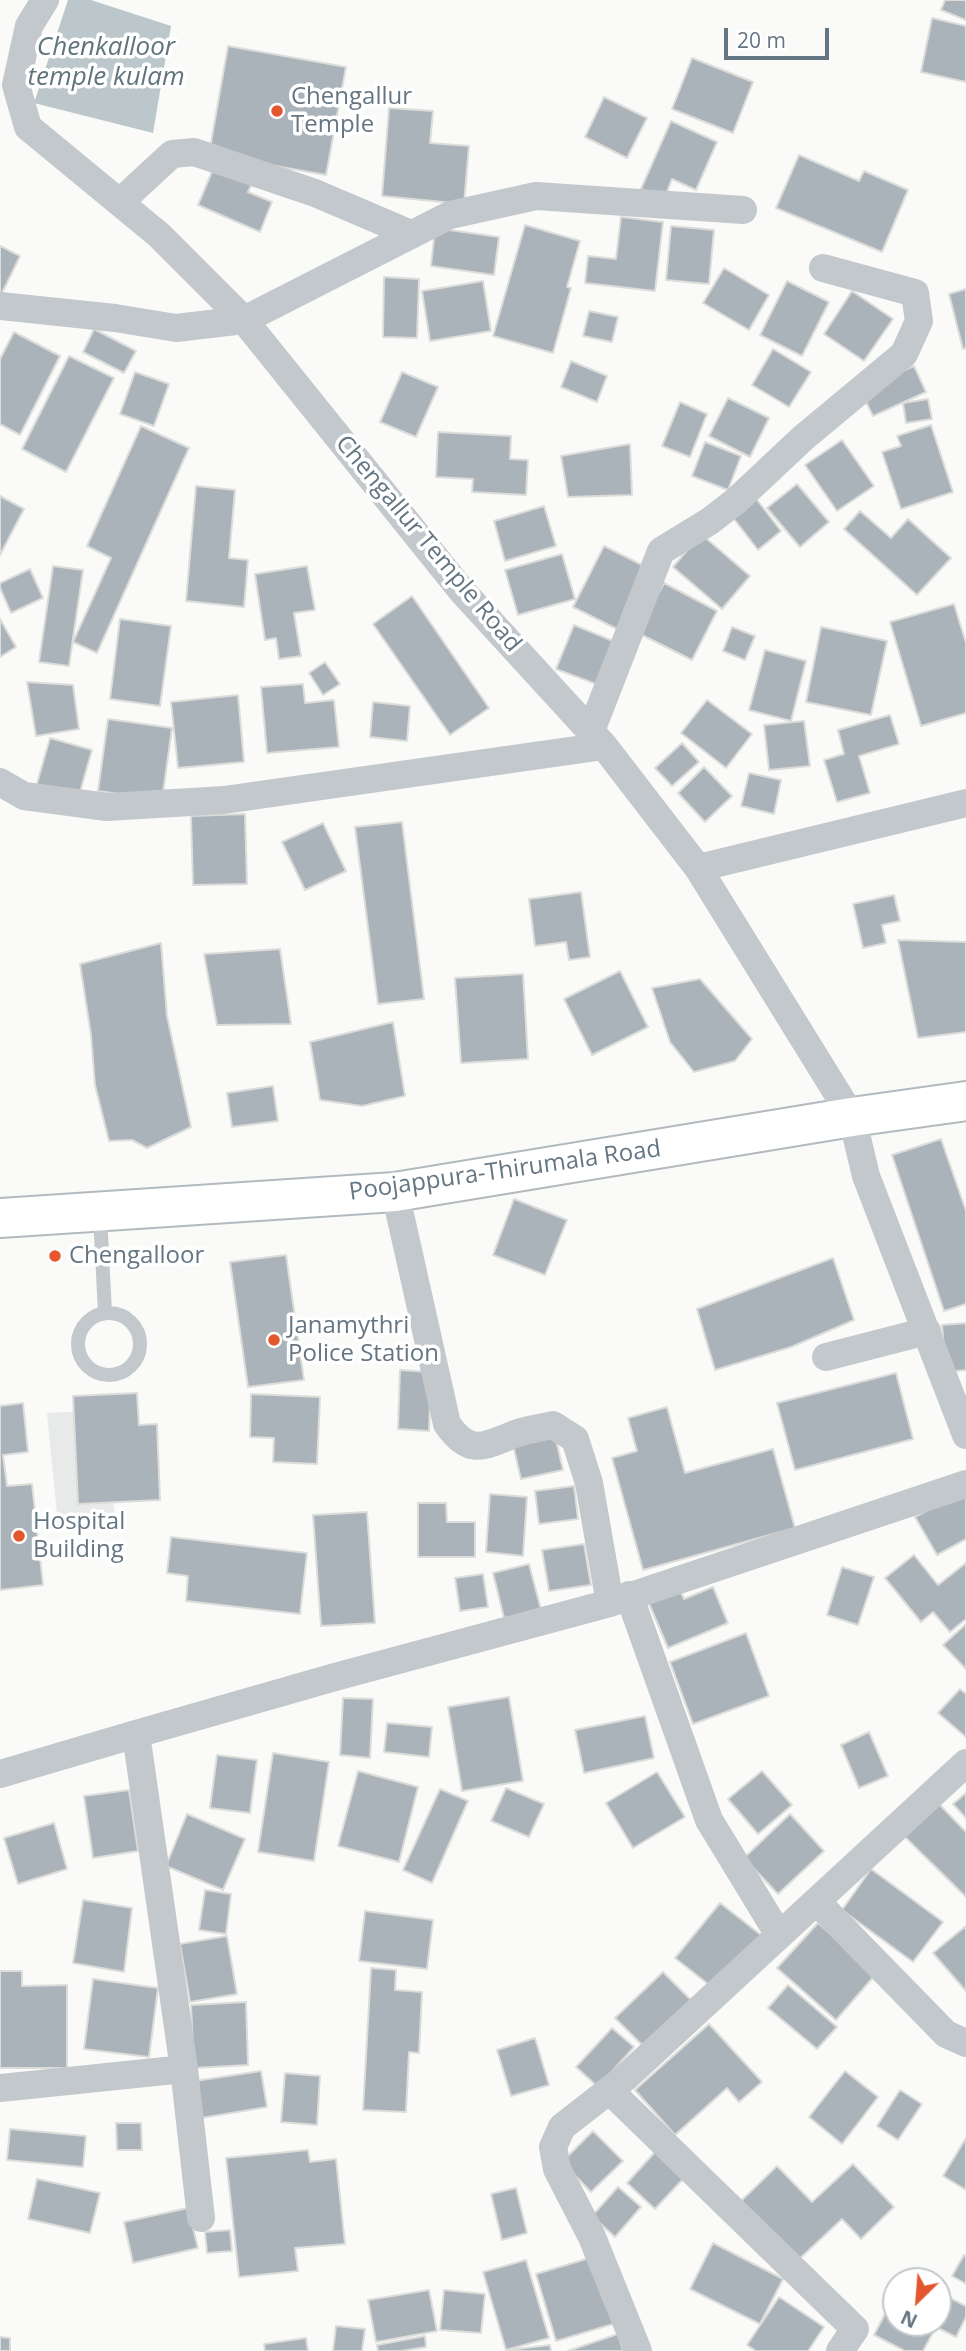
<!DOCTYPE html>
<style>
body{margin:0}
#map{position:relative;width:966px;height:2351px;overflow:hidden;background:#fafaf8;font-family:"Open Sans",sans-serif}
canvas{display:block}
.north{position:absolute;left:882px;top:2267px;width:70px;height:70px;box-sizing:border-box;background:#fff;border:2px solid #c1c8cd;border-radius:50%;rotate:205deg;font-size:19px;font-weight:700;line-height:28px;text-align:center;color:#657683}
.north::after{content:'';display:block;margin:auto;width:24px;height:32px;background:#e4572e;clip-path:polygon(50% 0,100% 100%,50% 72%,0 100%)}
.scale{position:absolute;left:724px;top:28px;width:105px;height:32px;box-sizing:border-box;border:4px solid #657683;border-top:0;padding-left:9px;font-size:21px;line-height:24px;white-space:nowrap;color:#657683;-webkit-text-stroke:5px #fff;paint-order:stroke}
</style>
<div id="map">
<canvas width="966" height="2351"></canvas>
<div class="north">N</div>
<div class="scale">20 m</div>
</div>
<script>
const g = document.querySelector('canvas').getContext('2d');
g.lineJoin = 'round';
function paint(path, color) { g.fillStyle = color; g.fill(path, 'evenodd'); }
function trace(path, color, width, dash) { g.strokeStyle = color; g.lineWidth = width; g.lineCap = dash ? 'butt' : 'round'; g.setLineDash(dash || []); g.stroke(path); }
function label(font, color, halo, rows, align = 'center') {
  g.font = font + ' "Open Sans",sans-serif'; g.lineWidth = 7; g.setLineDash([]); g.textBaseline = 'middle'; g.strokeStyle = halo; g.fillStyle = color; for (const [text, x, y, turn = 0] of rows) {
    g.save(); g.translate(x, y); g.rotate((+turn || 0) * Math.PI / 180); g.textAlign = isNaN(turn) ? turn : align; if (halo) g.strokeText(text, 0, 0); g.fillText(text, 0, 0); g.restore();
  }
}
paint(new Path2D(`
 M104 1410 115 1521 58 1523 47 1413Z`), '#e8e9e9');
paint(new Path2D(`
 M68 0H91L171 26 153 133 34 103Z`), '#bbc7cb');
const building = new Path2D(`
 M945 0H966V20L941 10Z
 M932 18 966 26V82L921 72Z
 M228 46 346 67 326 175 209 154Z
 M692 58 753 82 733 133 672 109Z
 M604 97 647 118 627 158 585 137Z
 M389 108 433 111 430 143 469 146 464 204 382 196Z
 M671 121 717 142 696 190 672 179 664 199 641 189Z
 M799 155 859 181 864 171 908 190 882 252 776 208Z
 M216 162 254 179 248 192 272 202 260 232 198 205Z
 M621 217 663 222 655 291 585 283 588 256 616 259Z
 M525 225 580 241 567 287 571 288 553 353 493 336Z
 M671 226 714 230 709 284 666 280Z
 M435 228 499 237 494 275 431 266Z
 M0 246 20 256 1 295 0 294Z
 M724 268 769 295 749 330 703 303Z
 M384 277 419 279 417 338 383 337Z
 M483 281 491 331 430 341 422 291Z
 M787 281 829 302 802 356 760 335Z
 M966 289V348L963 349 949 294Z
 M852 291 893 319 864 361 824 334Z
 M589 311 618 317 612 342 583 336Z
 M94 329 136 351 124 373 83 352Z
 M14 332 60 356 20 435 0 424V359Z
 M773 349 811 372 789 407 752 385Z
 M69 356 114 378 66 472 22 449Z
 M571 361 607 376 597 402 561 387Z
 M914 366 926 392 873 416 860 390Z
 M135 372 169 384 154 426 120 414Z
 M402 372 438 387 416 437 380 422Z
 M728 398 769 418 750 457 709 436Z
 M928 399 932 419 906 423 903 403Z
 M680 402 707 414 690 457 662 446Z
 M931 425 953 492 901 509 882 452 901 446 897 436Z
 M141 426 189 448 97 653 73 642 111 558 87 546Z
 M438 432 511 436 510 459 528 460 526 495 472 492 473 479 436 477Z
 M842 440 874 486 837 511 805 465Z
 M705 442 741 456 728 490 692 476Z
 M630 444 632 495 568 497 561 456Z
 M797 484 829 522 800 547 767 508Z
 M196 486 235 490 229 558 248 560 244 607 186 601Z
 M0 496 24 509 0 555Z
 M754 496 781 531 758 550 731 515Z
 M544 506 556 546 505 561 494 521Z
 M860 511 891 538 908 519 951 558 917 595 844 529Z
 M701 534 750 576 722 609 673 567Z
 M604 546 648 568 617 629 573 607Z
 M562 554 575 599 518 615 505 570Z
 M53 566 83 570 69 666 39 662Z
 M307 566 315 610 294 613 301 656 279 659 276 638 265 640 255 574Z
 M30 569 43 598 11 613 0 588V583Z
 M664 583 717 611 692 660 638 633Z
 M412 596 489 708 450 735 373 624Z
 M954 604 966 643V713L921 726 890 622Z
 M0 619 16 647 0 657Z
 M120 619 171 626 160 706 110 699Z
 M574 625 613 641 596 684 556 669Z
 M732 627 755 636 745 660 723 651Z
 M821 627 887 641 871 715 806 702Z
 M765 650 806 661 791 721 749 710Z
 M325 662 340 684 323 695 309 673Z
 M27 682 73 685 79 729 36 736Z
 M303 684 305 703 334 700 339 747 267 753 261 687Z
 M238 695 244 762 178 768 171 702Z
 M707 700 752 734 726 768 681 733Z
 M373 702 410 706 407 741 370 737Z
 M890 715 899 744 859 756 870 793 837 802 824 760 844 754 838 730Z
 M108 719 172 728 162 800 98 791Z
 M804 721 810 766 769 770 764 725Z
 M50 738 92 750 78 799 36 787Z
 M682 743 699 762 672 786 655 768Z
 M704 767 732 796 705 822 678 793Z
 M749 773 781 780 774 814 741 806Z
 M245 814 247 884 193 885 191 816Z
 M402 822 424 999 378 1004 355 827Z
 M323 823 346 871 305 890 282 842Z
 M581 892 590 957 569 960 566 942 535 946 529 899Z
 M894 895 900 921 882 925 886 943 863 948 853 904Z
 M898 940 966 942V1032L918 1038Z
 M161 943 167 1016 191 1127 147 1148 132 1140 109 1141 95 1085 91 1035 80 964Z
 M280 949 291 1024 217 1025 204 954Z
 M620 971 648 1027 592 1055 564 999Z
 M523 974 528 1059 461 1063 455 978Z
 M700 979 752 1039 735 1061 694 1072 670 1042 652 988Z
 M393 1022 405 1096 362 1106 320 1100 310 1042Z
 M273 1086 278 1121 232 1127 227 1093Z
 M941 1139 966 1211V1304L944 1311 892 1155Z
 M514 1199 567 1220 545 1275 493 1255Z
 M286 1255 304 1380 248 1387 230 1262Z
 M833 1258 854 1320 791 1347 715 1370 697 1309Z
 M966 1323V1370L946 1372 942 1325Z
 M400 1370 431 1372 429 1431 398 1429Z
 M896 1373 913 1439 795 1470 777 1403Z
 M137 1393 139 1425 157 1424 160 1500 78 1504 73 1396Z
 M251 1394 320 1397 317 1464 273 1462 274 1438 250 1437Z
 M23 1403 28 1452 3 1455 7 1486 32 1484 43 1585 0 1590V1406Z
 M667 1407 685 1473 773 1449 795 1528 643 1570 612 1458 637 1451 628 1418Z
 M555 1435 563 1470 521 1479 513 1445Z
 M574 1486 578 1519 539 1524 535 1491Z
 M963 1491 966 1496V1539L937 1555 915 1517Z
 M490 1494 527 1497 523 1556 486 1552Z
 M418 1503H446L447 1522H475V1557H418Z
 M367 1512 375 1623 321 1626 313 1515Z
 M171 1537 307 1553 300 1614 186 1601 188 1576 167 1573Z
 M584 1544 591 1585 549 1591 542 1550Z
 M914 1555 938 1585 966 1563V1619L950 1632 933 1612 921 1622 885 1578Z
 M529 1564 543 1617 506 1626 493 1573Z
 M842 1567 874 1577 858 1625 827 1615Z
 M483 1574 488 1607 460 1611 455 1578Z
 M679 1587 684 1599 713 1587 728 1623 668 1648 648 1601Z
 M966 1624V1669L943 1645Z
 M746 1633 769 1696 693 1724 670 1662Z
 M960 1689 966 1694V1737L938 1713Z
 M509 1697 523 1781 462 1791 448 1707Z
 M343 1698 373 1699 370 1758 340 1755Z
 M645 1716 654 1758 584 1773 575 1730Z
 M387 1723 432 1727 429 1757 384 1752Z
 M869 1732 888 1776 859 1788 841 1745Z
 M273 1753 329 1762 314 1861 258 1852Z
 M217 1755 257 1760 250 1813 210 1808Z
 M358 1771 418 1787 399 1862 338 1846Z
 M762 1771 792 1805 758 1834 728 1799Z
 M657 1772 685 1817 633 1848 606 1803Z
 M506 1788 544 1804 529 1837 491 1821Z
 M440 1789 468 1801 432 1883 403 1870Z
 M129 1790 138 1851 93 1858 84 1796Z
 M966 1793V1818L953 1804Z
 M935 1800 966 1832V1897L901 1833Z
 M187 1814 245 1839 223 1890 166 1866Z
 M790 1814 824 1851 778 1894 744 1858Z
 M54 1823 67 1869 18 1884 4 1838Z
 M871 1869 943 1922 913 1962 842 1910Z
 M205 1890 231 1894 226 1934 199 1930Z
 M83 1900 132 1908 124 1972 73 1963Z
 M720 1903 761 1935 717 1991 675 1958Z
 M365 1911 433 1920 427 1969 359 1961Z
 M818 1923 876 1974 836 2020 777 1968Z
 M966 1926V1991L933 1953Z
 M227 1936 237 1994 190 2002 180 1944Z
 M371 1968 396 1970 395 1990 422 1992 419 2053 409 2052 406 2112 363 2110Z
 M0 1971H22V1986L67 1985V2068H0Z
 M663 1972 694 2003 647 2050 615 2018Z
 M93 1979 158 1988 149 2057 84 2049Z
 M788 1985 837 2027 817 2049 768 2008Z
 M246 2002 248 2065 194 2068 191 2005Z
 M709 2024 762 2082 739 2102 727 2088 675 2135 635 2090Z
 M612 2028 634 2047 598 2087 576 2067Z
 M535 2038 549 2085 511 2096 497 2050Z
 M261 2071 267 2107 201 2118 195 2081Z
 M845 2071 878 2097 842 2144 809 2117Z
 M285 2073 320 2076 317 2125 281 2122Z
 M900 2090 922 2104 898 2140 877 2126Z
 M116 2123H141L142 2150H117Z
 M10 2129 86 2136 83 2167 7 2160Z
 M593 2131 623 2161 591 2192 562 2162Z
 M966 2138V2190L943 2176Z
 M308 2150 310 2162 336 2159 345 2244 295 2248 298 2271 239 2277 226 2158Z
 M655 2152 683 2179 655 2209 627 2183Z
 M853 2164 894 2207 861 2239 842 2219 795 2263 738 2204 777 2166 812 2202Z
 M37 2179 100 2193 90 2233 28 2219Z
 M618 2187 641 2207 615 2237 592 2216Z
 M516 2188 527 2233 502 2240 491 2194Z
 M188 2208 198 2248 133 2263 124 2222Z
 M230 2230 232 2251 207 2253 205 2232Z
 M713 2243 783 2279 760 2324 690 2289Z
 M964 2255 966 2256V2284L952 2276Z
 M593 2257 613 2324 556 2341 536 2274Z
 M526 2260 549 2338 506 2350 483 2272Z
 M429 2290 437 2331 376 2342 368 2300Z
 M444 2290 485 2294 481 2333 440 2330Z
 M938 2292 966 2306V2317L956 2337 936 2327 923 2351H905L874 2335 896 2293V2323H938Z
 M779 2297 824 2327 808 2351H756L747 2345Z
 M336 2326 365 2329 362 2351H333Z
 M618 2334 623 2351H568Z
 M425 2336 426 2347 401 2351H378L377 2345Z
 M0 2337 10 2338V2351H0Z
 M306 2338 308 2351H265L264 2344Z
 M550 2345 551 2351H510L509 2350Z`);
paint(building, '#aab3b9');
trace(building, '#dcdcda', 2);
const secondary = new Path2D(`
 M0 1218 395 1192 852 1117 966 1101`);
trace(secondary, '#b3babf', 42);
trace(new Path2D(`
 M100 1214 105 1313
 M78 1344a31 31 0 1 1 62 0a31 31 0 1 1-62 0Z`), '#c3c8cc', 14);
trace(new Path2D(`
 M45 0 29 26 16 85 28 127 159 235 244 320 462 591 604 746 698 868 852 1117 866 1176 966 1435
 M120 202 172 154 194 152 315 193 411 234
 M0 306 115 318 176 328 244 320 450 215 536 196 743 210
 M591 731 661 551 710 521 737 500 803 438 904 354 919 321 915 293 823 268
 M0 782 24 796 107 807 224 800 604 746
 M698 868 966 803
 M395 1192 447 1424C470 1457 484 1446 515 1434 527 1429 541 1428 553 1425L575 1439 589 1483 610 1603
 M826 1357 927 1331
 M629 1595 709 1820 779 1935
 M0 1774 136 1734
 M817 1902 946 2034 966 2043
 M0 2088 184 2069
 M609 2090 855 2329 840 2351
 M201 2218 184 2069 136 1734 335 1677 610 1603 966 1484
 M638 2351 592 2237 557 2169 553 2147 562 2127 626 2077 966 1763`), '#c3c8cc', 28);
trace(secondary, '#fff', 38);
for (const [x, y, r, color] of [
 [277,111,7,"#e4572e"],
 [55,1256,7,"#e4572e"],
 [274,1340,7,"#e4572e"],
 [19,1536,7,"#e4572e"]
]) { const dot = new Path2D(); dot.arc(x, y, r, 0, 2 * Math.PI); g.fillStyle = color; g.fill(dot); trace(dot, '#fff', 2.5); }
label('24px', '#657683', '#fff', [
 ["Chengallur",291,97],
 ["Temple",291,125],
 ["Chengalloor",69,1256],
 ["Janamythri",288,1326],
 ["Police Station",288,1354],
 ["Hospital",33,1522],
 ["Building",33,1550]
], 'left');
label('24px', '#657683', '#fff', [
 ["Chengallur Temple Road",428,544,50],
 ["Poojappura-Thirumala Road",505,1171,-8]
]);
label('italic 26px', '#60757c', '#fff', [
 ["Chenkalloor",106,48],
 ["temple kulam",106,78]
]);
</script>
